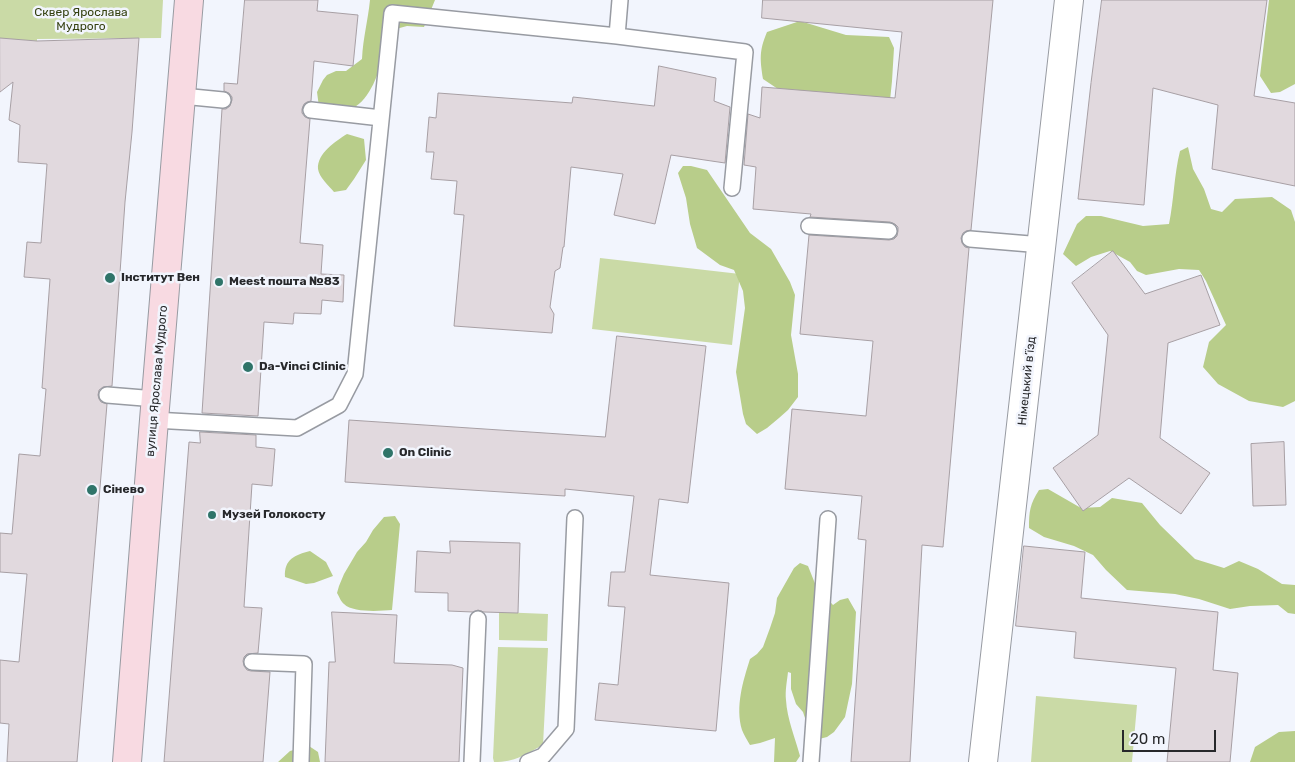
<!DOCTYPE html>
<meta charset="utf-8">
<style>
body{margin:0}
#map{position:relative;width:1295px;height:762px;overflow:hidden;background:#f2f5fd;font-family:Rubik,sans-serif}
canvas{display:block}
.scale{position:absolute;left:1122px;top:730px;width:94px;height:22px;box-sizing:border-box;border:2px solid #27282b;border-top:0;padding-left:6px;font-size:15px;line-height:18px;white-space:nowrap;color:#27282b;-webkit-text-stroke:4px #f2f5fd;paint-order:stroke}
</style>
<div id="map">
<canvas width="1295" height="762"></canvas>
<div class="scale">20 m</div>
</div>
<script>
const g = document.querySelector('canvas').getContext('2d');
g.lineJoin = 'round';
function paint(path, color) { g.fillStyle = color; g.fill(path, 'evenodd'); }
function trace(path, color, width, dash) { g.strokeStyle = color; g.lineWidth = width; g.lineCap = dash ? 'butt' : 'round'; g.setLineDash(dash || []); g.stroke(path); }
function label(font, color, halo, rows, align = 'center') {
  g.font = font + ' Rubik,sans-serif'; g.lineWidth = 5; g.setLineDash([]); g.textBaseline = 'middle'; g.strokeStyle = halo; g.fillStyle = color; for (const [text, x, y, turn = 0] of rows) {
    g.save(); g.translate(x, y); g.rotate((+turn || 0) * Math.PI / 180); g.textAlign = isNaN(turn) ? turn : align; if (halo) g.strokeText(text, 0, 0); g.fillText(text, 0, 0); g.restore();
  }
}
paint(new Path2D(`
 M0 0H163L161 38 37 39V41L0 39Z
 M600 258 740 274 732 345 592 329Z
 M499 612 548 614 547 641 499 640Z
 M498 647 548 648 543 745C524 755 516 762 494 762L493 758Z
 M1036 696 1137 705 1132 762H1031Z`), '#cadaa6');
paint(new Path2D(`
 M370 0H435L424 27 407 26 385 32C384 42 384 53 381 63 377 79 365 108 346 110 338 111 327 108 319 107L317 92 323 80 327 75 336 71H346L362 59C363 38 368 20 370 0Z
 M1269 0H1295V84L1280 92 1271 93 1260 76Z
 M800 21 846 35 889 37 894 48 892 81 884 160 763 79C760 59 759 51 767 32Z
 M347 134 364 139 366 160 354 179 346 190 334 192C329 186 319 177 318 169 317 153 336 141 347 134Z
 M1188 147 1193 169 1204 189 1211 209 1222 212 1235 199 1272 197 1291 210 1295 222V401L1283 407 1249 401 1218 384 1203 367 1209 342 1226 325 1206 281 1199 270 1179 269 1146 275 1137 271 1130 262 1110 251 1091 257 1076 266 1063 254 1077 224 1086 216H1101L1143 226 1169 224C1174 200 1174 175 1180 151Z
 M683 166H691L707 170 750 233 771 249 790 282 795 295 791 335 798 374V397L788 410 779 418 767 428 757 434 746 424 743 414 736 372 745 308 743 291 734 270 720 265 697 248 690 224 686 198 678 173Z
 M1048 489 1081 508 1100 507 1112 498 1142 503 1160 525 1195 559 1224 568 1239 561 1258 569 1282 584 1295 585V614L1288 613 1278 605 1250 606 1230 609 1199 599 1175 594 1127 590 1106 570 1093 555 1074 546 1044 537 1029 528C1029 511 1030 504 1039 490Z
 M395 516 400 524 392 610C380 611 353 613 344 604 341 602 339 596 337 593L339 586 344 574 357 552 366 542 373 530 384 517Z
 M310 551 326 562 333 576 314 583 306 584 285 577C284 559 295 555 310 551Z
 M800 563 808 566 816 586 833 605 840 600 848 598 856 612 852 684 845 717 834 732 827 737 819 739 805 718 803 712 796 704 791 689V673L788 672C787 681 785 691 786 700 787 719 795 737 800 756L796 762H774L775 738 760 743 750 745C747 740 744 735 742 730 735 707 743 681 750 659L757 654 763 647 770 628 775 613 777 598 794 568Z
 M1295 731V762H1250L1255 747 1279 732Z
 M309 746 318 752 320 762H278L290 751Z`), '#b8cd8a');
const building = new Path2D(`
 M245 0H318L317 11 358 15 353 66 314 61 311 101 307 102 304 104 302 109V113L305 117 310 119 300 243 323 245 321 274 344 275 343 302 322 300 321 314 294 313 293 324 264 322 258 416 202 413 222 109H226L230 106 232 100V97L229 93 224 91V83L237 84Z
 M763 0H993L971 230 966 231 963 233 961 238 962 243 965 247 969 248 943 547 922 545 910 762H851L866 540 858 539 862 496 785 489 792 409 866 416 873 341 800 334 809 235 889 240 894 239 897 236 898 231V227L895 224 890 222 810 217 811 214 753 209 756 167 744 165 748 114 760 118 762 87 895 98 902 32 762 18Z
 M1102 0H1267L1254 96 1295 103V186L1212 169 1218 105 1153 88 1144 205 1078 199 1091 83Z
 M0 38 37 41 139 38 132 132 125 202 112 386 103 387 99 390 98 395 99 399 101 402 107 404 77 762H7L9 724 0 723V660L19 662 27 574 0 572V533L12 534 19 454 40 456 46 389 42 388 50 279 24 277 27 242 41 243 47 164 18 162 20 125 9 120 13 82 0 92Z
 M659 66 716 78 714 101 730 107 725 163 671 155 655 224 614 215 623 174 571 167 564 247H563L560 268 555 271 550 307 554 314 552 333 454 326 464 215 454 214 457 181 431 179 434 152H426L429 117 436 118 438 93 572 103 573 97 654 106Z
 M1113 251 1145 294 1201 275 1220 325 1168 343 1160 438 1210 473 1181 514 1129 478 1083 511 1053 468 1098 435 1108 335 1072 283Z
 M617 336 706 346 688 503 659 499 650 575 729 583 716 731 595 720 599 683 618 685 625 607 608 606 611 572H625L634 496 565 489V496L345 482 349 420 605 437Z
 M200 432 256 435V447L275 449 272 486 252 484 244 607 262 608 258 653 247 654 244 657 243 661 244 666 247 670 251 671 270 672 263 762H164L189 442 200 443Z
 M1284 442 1286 505 1253 506 1251 444Z
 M450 541 520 543 518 613 484 612 478 610 473 612 448 611V593L415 592 417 551 450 553Z
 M1024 546 1085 552 1081 598 1218 612 1213 670 1238 673 1230 762H1167L1176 668 1074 658 1076 632 1016 626Z
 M332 612 397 615 394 663 452 665 463 668 459 762H325L329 662H335Z`);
paint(building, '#e1d9de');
trace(building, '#a79fa4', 1);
const lane = new Path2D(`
 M617 36 620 0
 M182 96 223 100
 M311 110 381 118
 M809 226 889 231
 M970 239 1042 245
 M107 395 156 399
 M154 420 297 428 339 405 355 374 392 13 617 36 745 52 732 188
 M252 662 304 664 301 762
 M472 762 478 619
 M528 762 543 756 566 729 575 518
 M811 762 828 519`);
const street = new Path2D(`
 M983 762 1069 0`);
const secondary = new Path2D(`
 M127 762 154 420 189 0`);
trace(lane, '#989ba2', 18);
trace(street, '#989ba2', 30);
trace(secondary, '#989ba2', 30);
trace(lane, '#fff', 15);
trace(street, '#fff', 28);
trace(secondary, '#f8dae2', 28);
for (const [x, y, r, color] of [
 [110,278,6,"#2f7469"],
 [219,282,5,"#2f7469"],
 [248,367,6,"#2f7469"],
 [388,453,6,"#2f7469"],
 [92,490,6,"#2f7469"],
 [212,515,5,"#2f7469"]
]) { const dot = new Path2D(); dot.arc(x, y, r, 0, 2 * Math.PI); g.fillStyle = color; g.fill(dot); trace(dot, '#f2f5fd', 2); }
label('12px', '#354110', '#f2f5fd', [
 ["Сквер Ярослава",81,13],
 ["Мудрого",81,27]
]);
label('bold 12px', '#27282b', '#f2f5fd', [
 ["Інститут Вен",121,278],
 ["Meest пошта №83",229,282],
 ["Da-Vinci Сlinic",259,367],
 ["On Clinic",399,453],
 ["Сінево",103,490],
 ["Музей Голокосту",222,515]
], 'left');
label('12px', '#27282b', '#f2f5fd', [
 ["вулиця Ярослава Мудрого",157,381,-85],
 ["Німецький в’їзд",1027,381,-84]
]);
</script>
